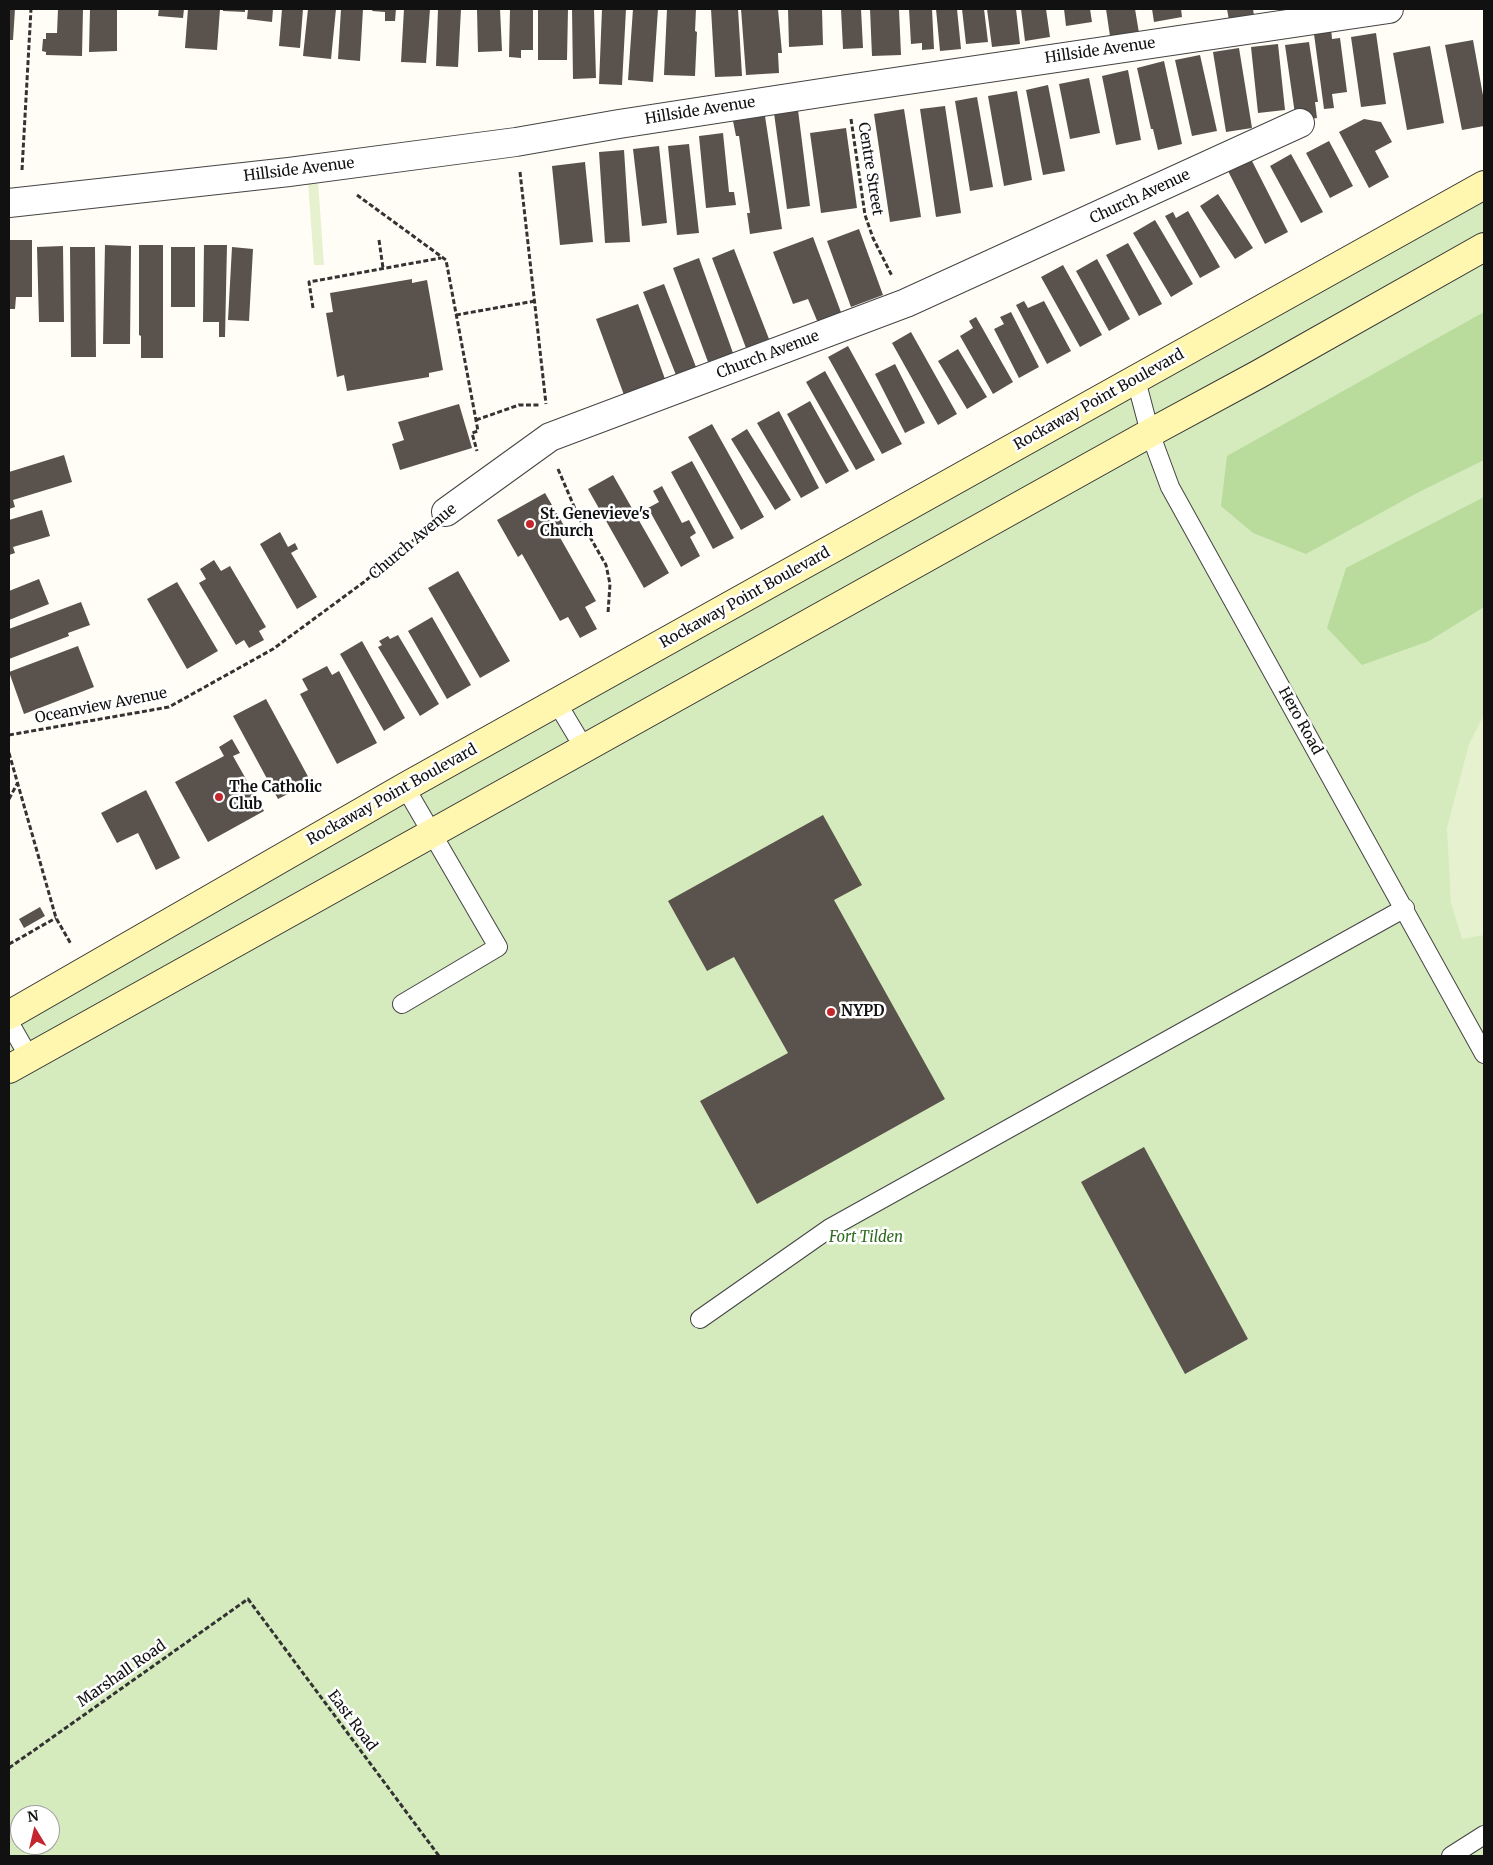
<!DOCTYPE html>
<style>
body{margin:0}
#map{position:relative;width:1493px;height:1865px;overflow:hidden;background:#fffdf5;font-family:Merriweather,serif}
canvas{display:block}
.frame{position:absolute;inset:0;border:10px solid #111;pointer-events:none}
.north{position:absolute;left:10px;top:1805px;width:50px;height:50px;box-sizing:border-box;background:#fff;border:1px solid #a0a0a0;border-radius:50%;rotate:351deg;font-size:14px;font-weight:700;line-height:20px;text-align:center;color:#111}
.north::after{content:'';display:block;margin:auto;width:18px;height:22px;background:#c4262e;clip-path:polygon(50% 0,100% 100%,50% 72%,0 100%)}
</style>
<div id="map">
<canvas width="1493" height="1865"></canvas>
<div class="frame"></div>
<div class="north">N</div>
</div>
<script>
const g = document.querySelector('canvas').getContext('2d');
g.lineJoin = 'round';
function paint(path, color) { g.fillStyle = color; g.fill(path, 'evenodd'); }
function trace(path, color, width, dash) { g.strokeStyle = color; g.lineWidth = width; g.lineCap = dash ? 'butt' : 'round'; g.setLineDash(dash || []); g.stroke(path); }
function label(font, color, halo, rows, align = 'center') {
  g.font = font + ' Merriweather,serif'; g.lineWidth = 5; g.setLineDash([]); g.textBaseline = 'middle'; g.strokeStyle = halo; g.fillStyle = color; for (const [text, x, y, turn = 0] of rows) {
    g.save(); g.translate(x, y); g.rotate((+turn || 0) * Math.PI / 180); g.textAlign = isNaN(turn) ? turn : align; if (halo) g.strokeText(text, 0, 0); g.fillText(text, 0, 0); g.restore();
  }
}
paint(new Path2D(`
 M1484 186V1856H9V1009ZM20 1815H50V1845H20Z`), '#d5ebbd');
paint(new Path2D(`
 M1484 312V460L1417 493 1306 554 1253 533 1221 506 1227 456Z
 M1484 497V607L1429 641 1362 665 1327 628 1346 568Z`), '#b9dc9c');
paint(new Path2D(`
 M318 181 324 265H314L308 182Z
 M1484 715V935L1462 939 1451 903 1447 828 1469 744Z`), '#e6f2cf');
paint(new Path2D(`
 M9 9H15L13 40H9Z
 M58 9H83L82 56 46 55V52L42 51 43 39H46V33H57Z
 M90 9H117V51L89 52Z
 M159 9H184L183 18 158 16Z
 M188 9H220L217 50 185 48Z
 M223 9H245V12L223 11Z
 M248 9H273L272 22 247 19Z
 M282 9H303L300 48 279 46Z
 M308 9H336L331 59 303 56Z
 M341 9H363L360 61 338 59Z
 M373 9H396L395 21H385V12L372 11Z
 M404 9H430L426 63 401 62Z
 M438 9H461L458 67 436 66Z
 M477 9H500L502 51 478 52Z
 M510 9H533V50H521V58L509 57Z
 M538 9H568L567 60H538Z
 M572 9H594L596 78 573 79Z
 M602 9H626L622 85 599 84Z
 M633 9H658L653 82 628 80Z
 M667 9H696L695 31 697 32 695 76 664 75Z
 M711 9H738L742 76 715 77Z
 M741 9H778L782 53H778L779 73 746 75Z
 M788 9H822L823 45 789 47Z
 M841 9H861L863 48 843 49Z
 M870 9H899L901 55 872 56Z
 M909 9H932L934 49 922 50V43L911 44Z
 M936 9H957L961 49 940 51Z
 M962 9H984L988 42 966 44Z
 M987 9H1016L1020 44 992 47Z
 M1021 9H1046L1050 37 1025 41Z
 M1064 9H1090L1092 22 1066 26Z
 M1106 9H1135L1140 39 1111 43Z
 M1152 9H1181L1182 17 1154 22Z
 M1227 9H1253L1255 22 1230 26Z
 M1331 28 1332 39 1340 38 1347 92 1332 94 1334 108 1324 109 1314 34Z
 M1376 33 1386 104 1361 107 1351 37Z
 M1473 40 1484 101V126L1462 130 1445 45Z
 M1309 42 1318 102H1315L1317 118 1296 121 1285 45Z
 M1278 44 1285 110 1258 113 1251 47Z
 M1430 46 1444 123 1407 130 1393 53Z
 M1239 48 1252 128 1226 132 1213 52Z
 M1200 55 1217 131 1192 136 1175 60Z
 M1164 61 1182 144 1158 150 1153 129H1151L1137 68Z
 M1128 70 1141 140 1116 145 1102 76Z
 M1089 78 1100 133 1070 139 1059 84Z
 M1048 85 1065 171 1043 175 1026 90Z
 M1017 91 1032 180 1004 186 988 96Z
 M977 97 993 187 970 191 955 101Z
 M945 106 961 213 936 217 920 109Z
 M904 109 921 217 890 222 874 114Z
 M798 110 810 206 787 209 774 113Z
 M765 116 782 229 750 234 747 213H750L739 136H736L733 121Z
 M1364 119 1381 122 1392 142 1375 151 1389 177 1369 188 1339 132Z
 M846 128 857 208 821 213 810 133Z
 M723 133 729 192H734L736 205 706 208 699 136Z
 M1329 141 1353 186 1330 198 1306 153Z
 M689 144 699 233 677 235 668 146Z
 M659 146 667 223 642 226 633 149Z
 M624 150 630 242 605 243 599 152Z
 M1291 154 1323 212 1301 223 1270 166Z
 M1251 159 1288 232 1265 244 1228 171Z
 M585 162 593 242 560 245 552 166Z
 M1218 194 1253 248 1235 259 1200 206Z
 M1188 211 1220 267 1200 278 1165 216 1173 212 1176 218Z
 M1155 220 1193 284 1171 297 1133 233Z
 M859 229 883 295 851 307 827 241Z
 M813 237 842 315 818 323 808 299 793 304 773 252Z
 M9 240H32V297H16L15 309H9Z
 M1128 243 1162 304 1139 316 1106 255Z
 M105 245 131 246 130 344H103Z
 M139 245H163V358H141V336L139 335Z
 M204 245H227L225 337H219V322H203Z
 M63 246 64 322H39L37 247Z
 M70 247H95L96 357H71Z
 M171 247H195V307H171Z
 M232 247 253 249 249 321 228 320Z
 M734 249 769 339 746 348 712 258Z
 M699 258 733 353 708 362 673 268Z
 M1097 259 1130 319 1109 331 1076 271Z
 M1063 265 1102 335 1080 347 1041 277Z
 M412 279V283L427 280 443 370 429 373V377L347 391 344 375 337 377 326 313 333 312 330 293Z
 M664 284 696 367 676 375 643 292Z
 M1024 301 1028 308 1044 301 1071 351 1047 364 1016 305Z
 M638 304 665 379 624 395 596 319Z
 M1011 312 1039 367 1019 378 994 329 1004 324 1000 317Z
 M976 317 1013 382 993 394 960 336 973 328 969 321Z
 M911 332 957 414 938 425 892 343Z
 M848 346 902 444 882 454 828 357Z
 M958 349 987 397 967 409 938 361Z
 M895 364 925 423 905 433 875 374Z
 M825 371 875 460 856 470 806 382Z
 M810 401 849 471 826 484 787 414Z
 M459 404 472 448 400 470 392 444 404 440 398 422Z
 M779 411 819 488 801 498 757 423Z
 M712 424 764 517 741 530 688 437Z
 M747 429 791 500 775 510 731 439Z
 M64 455 72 482 13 500 15 507 9 509V472Z
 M692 461 734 538 713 549 671 472Z
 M613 475 669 573 644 588 588 489Z
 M662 486 682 523 689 520 696 533 690 537 700 556 681 567 648 508 659 502 653 491Z
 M545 493 566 529 558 534 596 601 585 607 597 629 580 638 568 617 560 621 522 554 518 557 497 520Z
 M42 510 50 536 13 547 15 553 9 555V520Z
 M280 532 288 547 295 543 298 549 291 553 317 597 297 609 260 544Z
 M214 560 221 571 230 566 266 627 259 631 264 640 249 648 244 640 236 645 199 583 206 579 200 569Z
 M458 571 510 661 480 678 428 588Z
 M39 579 49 604 9 620V591Z
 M177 582 218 651 187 669 147 599Z
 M81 602 90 625 68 633 69 636 9 659V629Z
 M432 617 471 685 447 699 408 631Z
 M398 635 439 704 420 716 378 647 382 645 379 641 388 636 390 639Z
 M362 641 405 718 384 731 340 654Z
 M78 646 94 687 24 714 9 672Z
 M327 666 332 675 339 671 377 743 337 764 300 694 308 690 302 679Z
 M266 699 311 782 278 799 233 716Z
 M232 739 240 753 233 756 264 811 208 842 175 782 224 756 219 747Z
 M146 790 180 858 156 870 138 833 117 843 101 813Z
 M823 815 862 885 834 900 945 1099 757 1204 700 1101 788 1053 734 957 707 971 668 901Z
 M40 907 45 916 24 928 19 919Z
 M1144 1147 1248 1339 1185 1374 1081 1182Z`), '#5a524d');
const lane = new Path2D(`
 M1136 380 1150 433 1170 487 1484 1054
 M557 703 584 748
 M402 1004 498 947 405 787
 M9 1022 29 1057
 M700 1319 830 1228 1405 908
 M1451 1856 1484 1835`);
const street = new Path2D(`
 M9 203 289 172 516 142 619 124 847 89 1389 9
 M446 512 550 437 906 303 1300 123`);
const secondary = new Path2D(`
 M9 1015 405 787 1484 185
 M9 1069 1150 433 1259 374 1484 247`);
trace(lane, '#444', 20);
trace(street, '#444', 30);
trace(secondary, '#333', 30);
trace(new Path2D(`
 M851 119 865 215 873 238 892 276
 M22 170 31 9
 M520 172 546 404
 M357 195 446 260 478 431 472 433 477 451
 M379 240 383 268
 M313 308 309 282 441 258
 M456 315 535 301
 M476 420 519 405H540
 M558 469 579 518 606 565 610 584 608 613
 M9 735 169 707 273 649 364 582 423 532
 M9 753 56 918 71 944
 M9 799 17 784
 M9 944 56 918
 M9 1768 248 1599 439 1856`), '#333', 3, [5, 2.5]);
trace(lane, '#fff', 18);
trace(street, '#fff', 28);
trace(secondary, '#fff6b0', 28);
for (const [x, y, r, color] of [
 [530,524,5,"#c4262e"],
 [219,797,5,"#c4262e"],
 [831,1012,5,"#c4262e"]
]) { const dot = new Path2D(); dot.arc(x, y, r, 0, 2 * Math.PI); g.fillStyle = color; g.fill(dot); trace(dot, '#fff', 2); }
label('15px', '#111', '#fff', [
 ["Hillside Avenue",1100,51,-8],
 ["Hillside Avenue",700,111,-9],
 ["Centre Street",870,169,81],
 ["Hillside Avenue",299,170,-7],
 ["Church Avenue",1140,197,-25],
 ["Church Avenue",768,355,-21],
 ["Rockaway Point Boulevard",1099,400,-29],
 ["Church Avenue",413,542,-40],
 ["Rockaway Point Boulevard",745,598,-29],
 ["Oceanview Avenue",101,706,-11],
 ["Hero Road",1300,721,61],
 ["Rockaway Point Boulevard",392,795,-29],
 ["Marshall Road",122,1674,-35],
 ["East Road",352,1721,53]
]);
label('bold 15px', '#111', '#fff', [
 ["St. Genevieve's",540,515],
 ["Church",540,532],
 ["The Catholic",229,788],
 ["Club",229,805],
 ["NYPD",841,1012]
], 'left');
label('italic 15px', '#2f6b1f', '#fff', [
 ["Fort Tilden",866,1238]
]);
</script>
